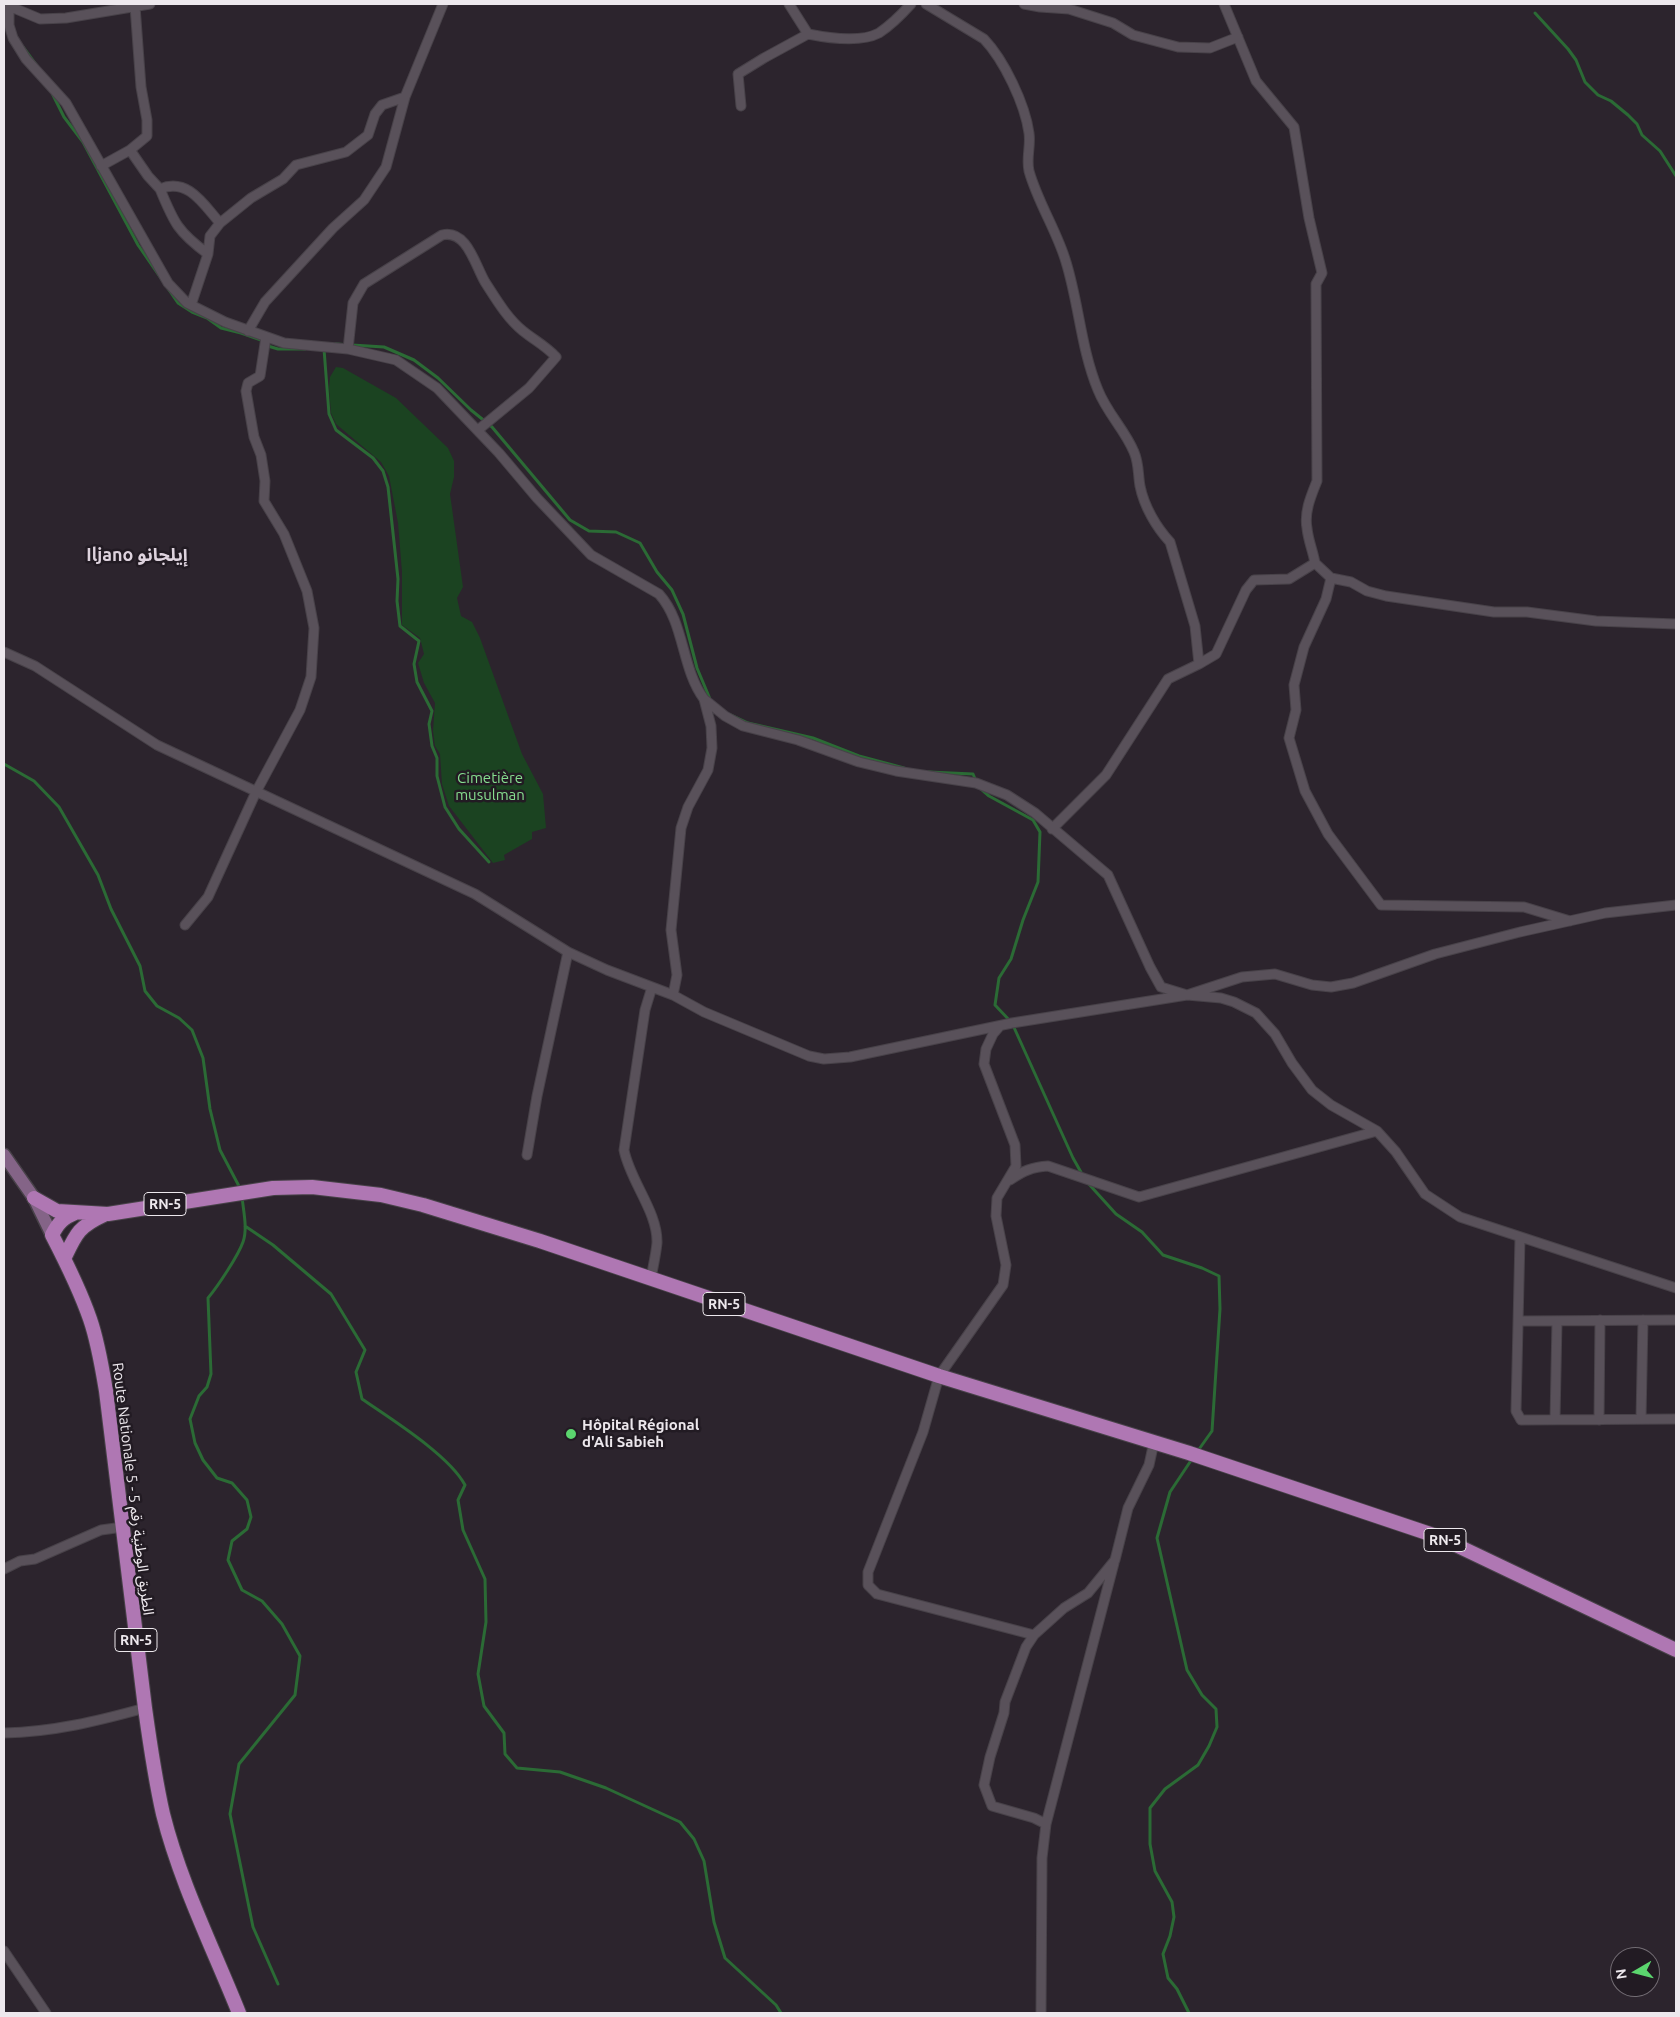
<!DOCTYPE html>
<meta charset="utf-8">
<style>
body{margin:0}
#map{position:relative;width:1680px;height:2017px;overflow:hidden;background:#2c242d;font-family:Ubuntu,sans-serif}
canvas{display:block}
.frame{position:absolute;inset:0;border:5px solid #ede8ed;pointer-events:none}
.north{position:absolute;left:1610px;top:1947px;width:50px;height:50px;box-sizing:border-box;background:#221b23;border:1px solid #736d74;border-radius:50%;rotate:262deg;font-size:14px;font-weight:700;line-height:20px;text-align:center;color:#ede8ed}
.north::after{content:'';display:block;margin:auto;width:18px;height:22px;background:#5bd56e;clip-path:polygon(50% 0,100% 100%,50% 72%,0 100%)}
</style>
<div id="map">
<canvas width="1680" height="2017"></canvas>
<div class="frame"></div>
<div class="north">N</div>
</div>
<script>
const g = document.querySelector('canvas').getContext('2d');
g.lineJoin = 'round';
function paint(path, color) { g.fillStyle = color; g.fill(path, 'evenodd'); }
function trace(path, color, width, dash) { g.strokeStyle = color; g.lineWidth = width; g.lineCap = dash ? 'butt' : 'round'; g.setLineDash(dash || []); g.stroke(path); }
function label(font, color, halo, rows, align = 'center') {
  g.font = font + ' Ubuntu,"Noto Sans Arabic",sans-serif'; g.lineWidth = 5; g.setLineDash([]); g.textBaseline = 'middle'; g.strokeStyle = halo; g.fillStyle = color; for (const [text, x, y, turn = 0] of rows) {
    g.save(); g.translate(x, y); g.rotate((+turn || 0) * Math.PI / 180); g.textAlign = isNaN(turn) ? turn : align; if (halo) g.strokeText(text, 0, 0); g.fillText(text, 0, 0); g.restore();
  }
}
paint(new Path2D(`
 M336 367 343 368 396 398 448 448 454 461V477L450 494 463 587 457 598 461 616 472 622 480 638 522 754 543 794 546 828 532 832V839L504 855 505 860 493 863 449 806 442 784 440 754 435 746 433 731 435 703 424 683 418 663 424 654 420 638 402 625V572L398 523 389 476 381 462 336 424 331 413 329 388 330 377Z`), '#1b4321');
trace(new Path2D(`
 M1535 13 1568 49 1576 60 1585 82 1598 95 1611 101 1628 115 1637 124 1642 135 1660 151 1676 176
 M23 47 37 66
 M52 93 64 117 83 142 138 245 178 303 192 312 207 318 221 328 241 333 261 340 268 346 278 349H305
 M336 344 384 347 414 360 438 378 471 410 492 427 570 520 589 531 616 532 640 543 657 572 672 590 683 614 697 668 710 699
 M324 349 329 414 336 430 373 458 383 471 388 487 398 579 397 601 400 626 419 641 414 664 417 682 432 711 429 724 432 746 437 758V776L445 807 459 829 489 862
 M731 715 748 723 813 738 859 756 904 768
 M4 764 34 781 59 807 98 875 111 909 140 966 145 991 157 1006 179 1018 192 1030 203 1058 210 1109 220 1150 241 1190
 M929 772 973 774 976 781
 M981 789 989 796 1033 820 1040 832 1038 882 1023 920 1011 959 999 978 995 1005 1012 1023 1073 1158 1082 1174
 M1087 1182 1116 1214 1142 1232 1163 1255 1202 1268 1219 1276 1220 1309 1212 1431 1197 1452
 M242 1196C243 1210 248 1228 243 1242 238 1256 218 1286 208 1298L211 1374 207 1387 199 1396 190 1419 195 1443 203 1460 217 1478 232 1483 247 1500 251 1517 247 1529 232 1541 228 1560 242 1590 262 1601 282 1624 300 1656 295 1695 239 1764 230 1814 253 1927 278 1984
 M245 1226 273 1245 331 1294 365 1350 356 1372 362 1399C391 1419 449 1455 465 1485L458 1500 463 1530 485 1579 486 1622 478 1674 484 1706 504 1733 505 1754 517 1768 560 1772 606 1788 680 1822 694 1839 704 1861 714 1922 725 1958 776 2005 781 2013
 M1189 2013 1177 1989 1168 1978 1163 1954 1170 1936 1174 1917 1172 1902 1155 1871 1150 1844V1808L1165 1789 1198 1765 1209 1746 1217 1727 1216 1709 1202 1695 1187 1670 1157 1538 1170 1492 1192 1459`), '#2b6b35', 3);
const street = new Path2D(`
 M9 4V25L13 38 26 59 66 103 168 283 187 303 225 322 284 343 348 349 396 360 437 388 499 453 537 498 591 555 659 594C685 623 681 668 704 699
 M789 4 808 34C828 38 860 43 879 33 891 25 902 14 911 4
 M926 4 984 39C1004 60 1025 104 1029 133 1031 146 1026 158 1029 171 1038 203 1057 231 1066 262 1079 304 1081 349 1098 390 1107 413 1125 430 1134 452 1139 463 1138 475 1140 486 1144 506 1156 527 1170 542L1195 626 1199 664 1168 679 1106 775 1052 829
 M1024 4 1040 7 1069 9 1113 23 1133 35 1178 47 1210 48 1238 37
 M1224 4 1256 81 1294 127 1309 218 1322 273 1316 284 1317 481C1311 496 1304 512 1307 528 1308 540 1313 551 1315 563L1331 578 1326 599 1304 647 1294 685 1296 710 1289 738 1305 791 1328 834 1381 905 1524 907 1570 921
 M9 6 40 19 66 18 150 4
 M741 106 738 74 764 58 808 34
 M130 150 148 176 160 189
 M101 166 130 150 147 136V120L141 87 135 6
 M208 254C178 232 174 223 160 189 188 177 204 205 220 223
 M191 305 208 254 210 236 220 223 251 198 283 179 296 165 346 152 368 135 375 114 382 105 405 97
 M248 331 265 302 333 228 364 200 386 167 405 97 443 4
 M348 349 353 303 364 284 442 235C467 229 475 265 485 282 496 299 507 318 523 331 534 340 546 346 556 357L529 388 478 430
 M1331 578 1351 582 1367 591 1386 596 1494 612H1527L1596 621 1676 624
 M4 652 35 666 157 745 475 894 568 952 607 970 673 995 704 1012 809 1056 824 1059 850 1057 1012 1023 1187 995 1242 977 1275 974 1312 985 1331 987 1353 983 1435 954 1520 932 1605 913 1676 905
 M1199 664 1216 654 1246 590 1254 580 1289 579 1315 563
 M185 925 208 897 256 792 300 710 311 677 314 628 307 591 284 534 264 501 265 481 261 455 254 437 246 391 248 383 260 376 266 337
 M673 995 677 975 671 930 681 828 688 807 708 770 712 748 711 726 704 699 725 716 743 726 798 740 859 762 896 771 976 783 1007 795 1035 813 1108 875 1150 967 1161 987 1187 995 1221 998 1234 1002 1256 1013 1275 1034 1292 1063 1312 1090 1331 1105 1377 1131 1396 1152 1425 1194 1460 1217 1676 1288
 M999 1027 993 1034 986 1049 984 1064 1015 1145 1016 1166 997 1198 996 1216 1006 1265 1003 1285 939 1376 923 1432 868 1572V1585L877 1594 1034 1635
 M527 1155 537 1096 568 952
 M1010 1180C1023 1171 1032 1167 1048 1166L1139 1197 1377 1131
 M1520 1237 1516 1411 1521 1420 1676 1419
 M651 1278C653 1267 656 1254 657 1243 658 1212 630 1181 624 1150L645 1010 652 987
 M1518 1321 1676 1320
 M1641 1419 1643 1320
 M1555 1420 1557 1321
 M1599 1420 1600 1320
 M4 1569 20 1561 35 1559 101 1530 123 1527
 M4 1733C53 1732 98 1721 145 1708
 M1046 1824 1114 1563
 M4 1951 46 2013
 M1041 2013 1042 1858 1046 1824 1034 1818 992 1806 984 1785 990 1757 1004 1713 1005 1702 1026 1647 1034 1635 1064 1608 1088 1593 1115 1560 1128 1508 1149 1465 1154 1442`);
const secondary = new Path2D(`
 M4 1155 34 1198 52 1235`);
const primary = new Path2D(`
 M34 1198 57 1211 108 1214 273 1188 312 1187 381 1195 423 1205 540 1241 939 1376 1189 1453 1439 1537 1676 1650
 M75 1213C63 1218 58 1223 52 1235 66 1262 80 1290 90 1319 98 1342 102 1367 106 1391L145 1708C150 1744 155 1779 163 1814 180 1882 213 1948 239 2013
 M64 1259C76 1234 78 1227 104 1215`);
trace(street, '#484249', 11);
trace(secondary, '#484249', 15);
trace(primary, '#484249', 16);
trace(street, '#59515a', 9);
trace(secondary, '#846487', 12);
trace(primary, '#af77b3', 14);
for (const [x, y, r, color] of [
 [571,1434,6,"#5bd56e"]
]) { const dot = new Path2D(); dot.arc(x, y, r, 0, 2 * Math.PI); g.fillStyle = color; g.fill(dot); trace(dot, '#221b23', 2); }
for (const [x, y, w] of [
 [165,1204,42],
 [724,1304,42],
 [1445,1540,42],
 [136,1640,42]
]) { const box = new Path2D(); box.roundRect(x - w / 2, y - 11.5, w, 23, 4); g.fillStyle = '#221b23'; g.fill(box); trace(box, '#ede8ed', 1); }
label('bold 14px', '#ede8ed', null, [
 ["RN-5",165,1204],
 ["RN-5",724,1304],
 ["RN-5",1445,1540],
 ["RN-5",136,1640]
]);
label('15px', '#86dd8f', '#221b23', [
 ["Cimetière",490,778],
 ["musulman",490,795]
]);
label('bold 15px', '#ede8ed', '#221b23', [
 ["Hôpital Régional",582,1425],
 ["d'Ali Sabieh",582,1442]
], 'left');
label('15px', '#ede8ed', '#221b23', [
 ["Route Nationale 5 - الطريق الوطنية رقم 5",133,1489,83]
]);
label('bold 18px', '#ded3de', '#221b23', [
 ["Iljano إيلجانو",137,555]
]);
</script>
